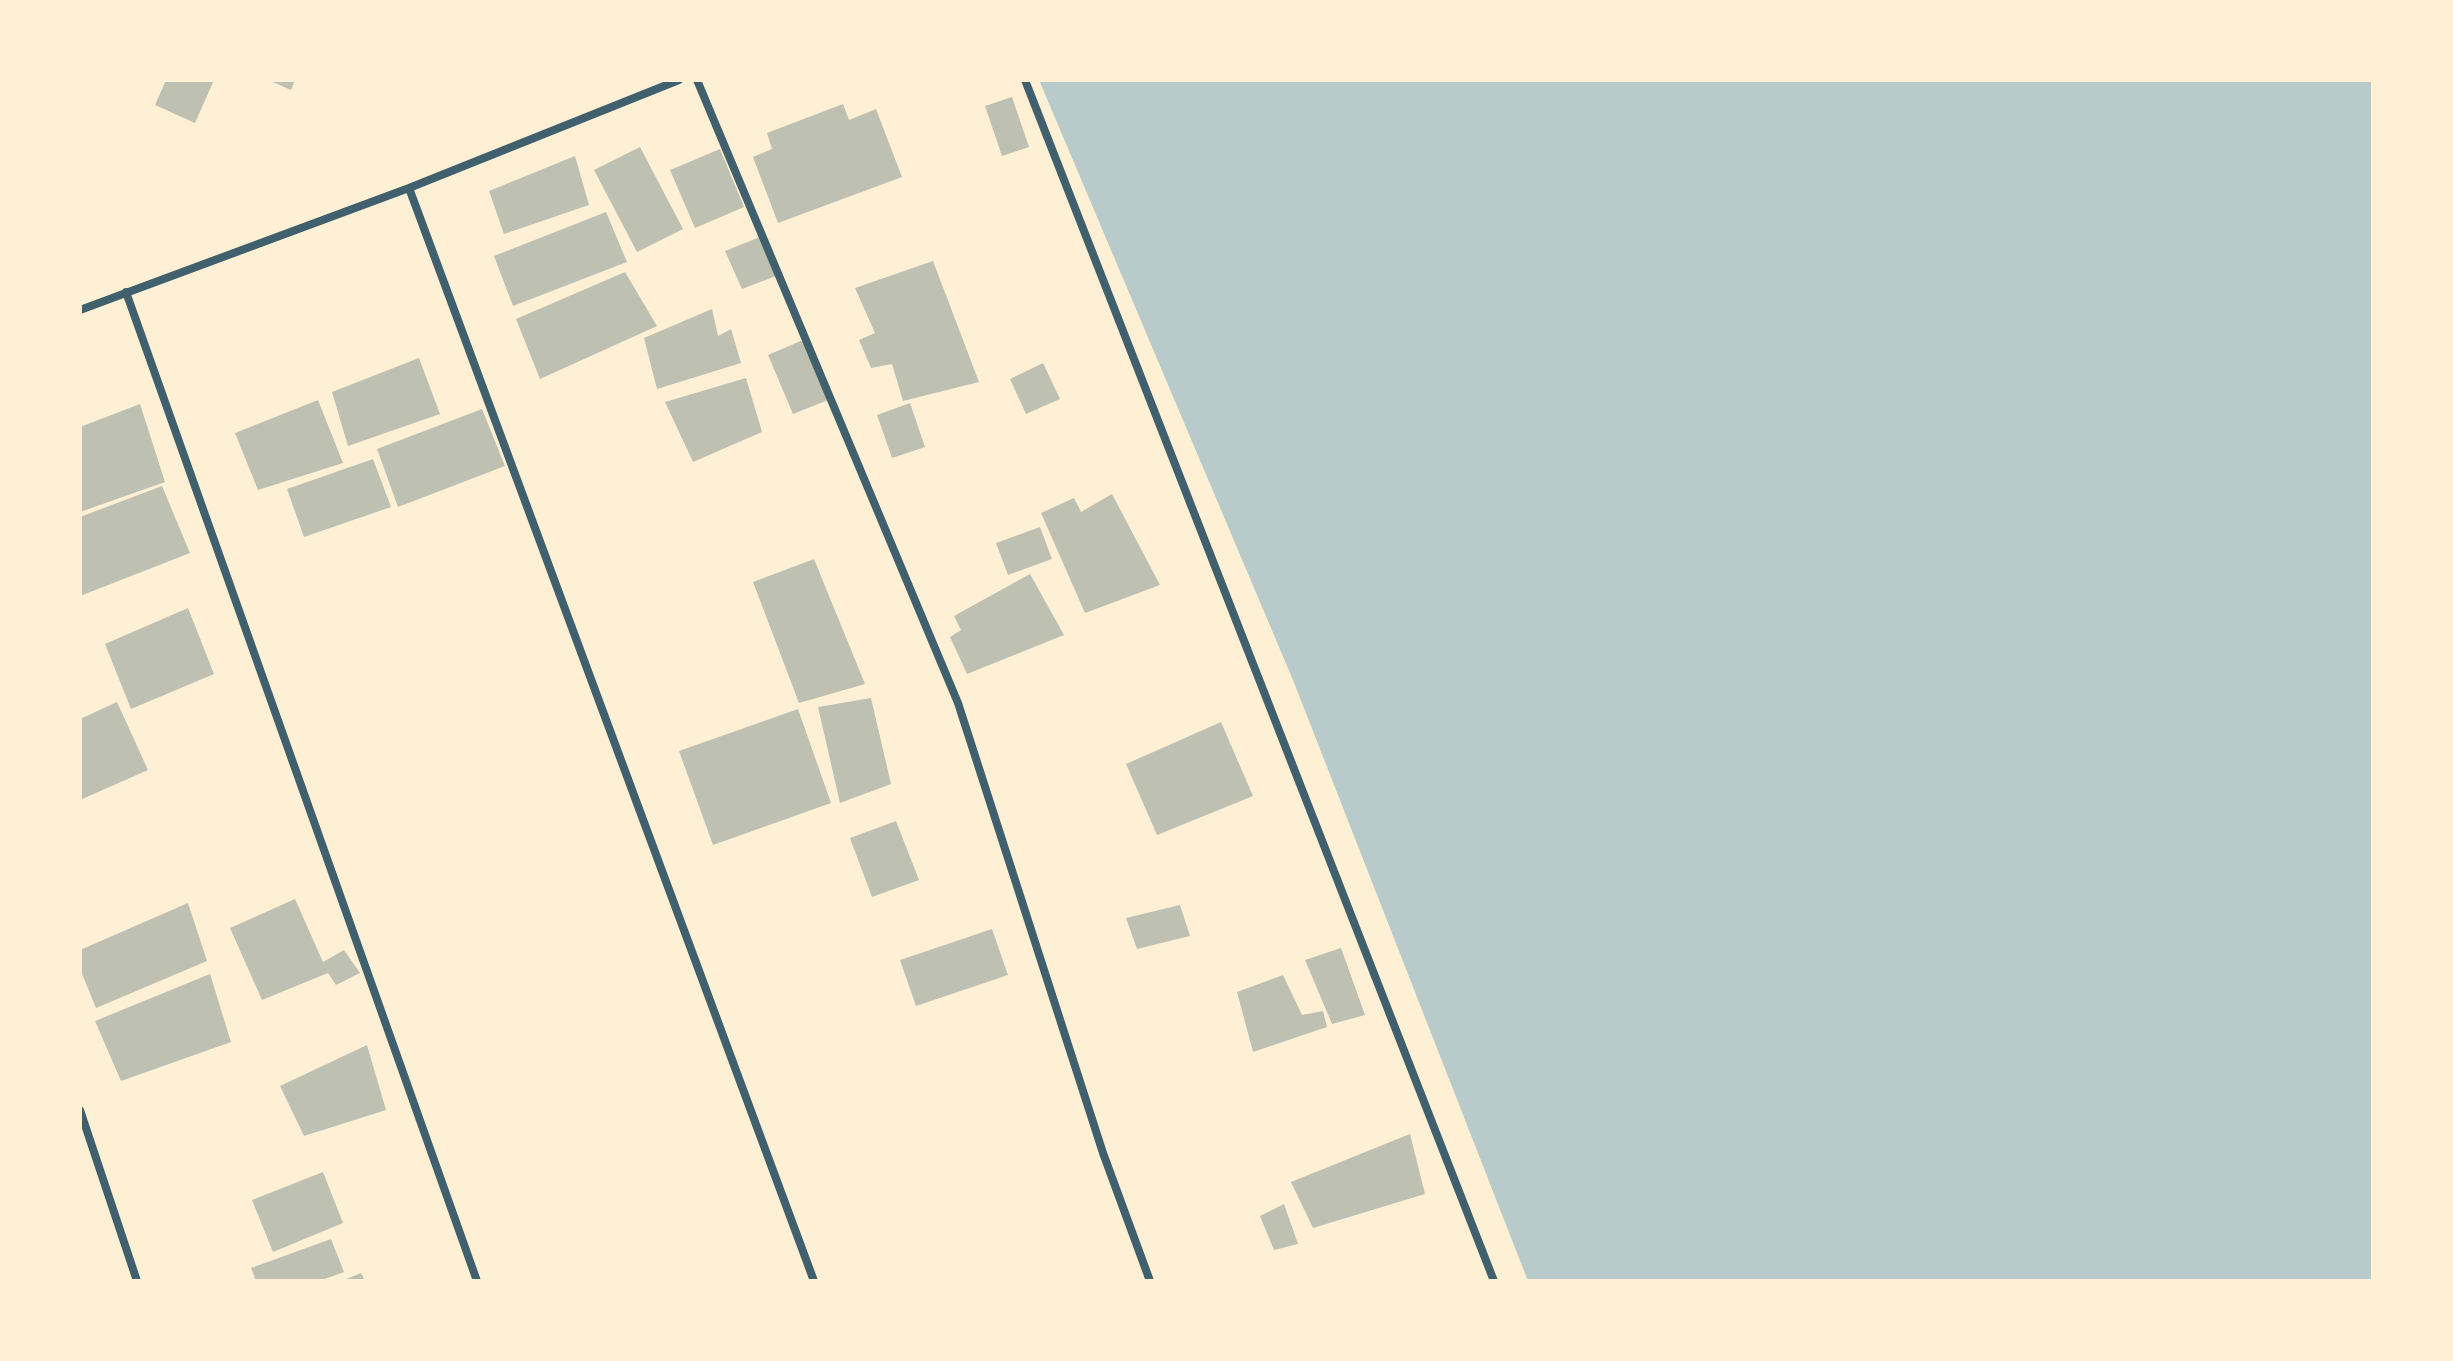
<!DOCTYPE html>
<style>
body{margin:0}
#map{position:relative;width:2453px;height:1361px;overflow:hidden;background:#fdf0d5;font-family:"Golos Text",sans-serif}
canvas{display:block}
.frame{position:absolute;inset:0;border:82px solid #fdf0d5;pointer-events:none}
</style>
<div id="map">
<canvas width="2453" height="1361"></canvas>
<div class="frame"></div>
</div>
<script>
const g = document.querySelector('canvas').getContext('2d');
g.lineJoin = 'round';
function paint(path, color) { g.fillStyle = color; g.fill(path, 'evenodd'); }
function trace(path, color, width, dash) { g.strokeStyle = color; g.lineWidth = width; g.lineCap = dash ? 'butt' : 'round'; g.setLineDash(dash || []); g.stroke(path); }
paint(new Path2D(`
 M1039 80H2373V1281H1528L1293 680Z`), '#b9caca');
paint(new Path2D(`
 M166 80H214L195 123 155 105Z
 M268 80H295L291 90Z
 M1012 97 1029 147 1002 156 985 106Z
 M843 104 849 120 876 109 902 177 778 223 753 157 772 149 767 133Z
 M640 147 683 229 637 252 594 170Z
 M720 149 744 207 695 228 670 170Z
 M575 156 589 205 504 234 489 191Z
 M606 212 627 262 513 306 494 256Z
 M760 237 776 276 742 289 725 251Z
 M933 261 979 382 903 401 892 364 871 368 859 340 875 333 855 288Z
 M625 272 657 326 540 379 516 319Z
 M712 309 718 336 731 329 741 363 657 389 644 338Z
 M803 340 828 400 793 414 768 355Z
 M419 358 440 414 348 446 332 392Z
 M1043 363 1060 399 1026 414 1010 379Z
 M746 378 762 432 693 462 665 402Z
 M318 400 343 463 258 490 235 433Z
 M910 403 925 447 892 458 877 415Z
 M140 404 165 482 80 512V427Z
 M482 409 505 466 398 507 377 449Z
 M373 459 391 507 304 537 287 489Z
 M162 486 190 553 80 596V517Z
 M1112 494 1160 585 1085 613 1041 513 1074 498 1081 512Z
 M1040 527 1052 559 1008 575 996 543Z
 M814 559 865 684 799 703 753 582Z
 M1030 574 1064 635 967 674 950 637 961 630 954 616Z
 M188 608 214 674 131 709 105 644Z
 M871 698 891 784 840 803 818 707Z
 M117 702 148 770 80 800V719Z
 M798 709 831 803 713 845 679 751Z
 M1221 722 1253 796 1157 835 1126 764Z
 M896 821 919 880 872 897 850 838Z
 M295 899 323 962 344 950 360 973 336 985 328 973 262 1000 230 928Z
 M188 903 207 961 96 1008 80 969V950Z
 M1180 905 1190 936 1137 949 1126 918Z
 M992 929 1008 975 916 1006 900 960Z
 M1341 948 1365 1015 1332 1024 1305 960Z
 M210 974 231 1042 121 1081 95 1021Z
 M1283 975 1302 1015 1323 1011 1327 1027 1253 1052 1237 992Z
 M367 1045 386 1110 304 1136 280 1086Z
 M1410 1134 1425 1194 1313 1228 1291 1182Z
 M323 1172 343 1223 273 1252 252 1200Z
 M1284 1204 1298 1244 1274 1250 1260 1216Z
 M331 1239 344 1272 319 1281H256L251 1268Z
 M361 1273 365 1281H341Z`), '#bec0b2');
trace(new Path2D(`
 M697 80 958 703 1103 1153 1150 1281
 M1025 80 1494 1281
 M409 188 814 1281
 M126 292 477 1281
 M80 310 409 188 679 80
 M80 1110 137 1281`), '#3f606c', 8);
</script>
